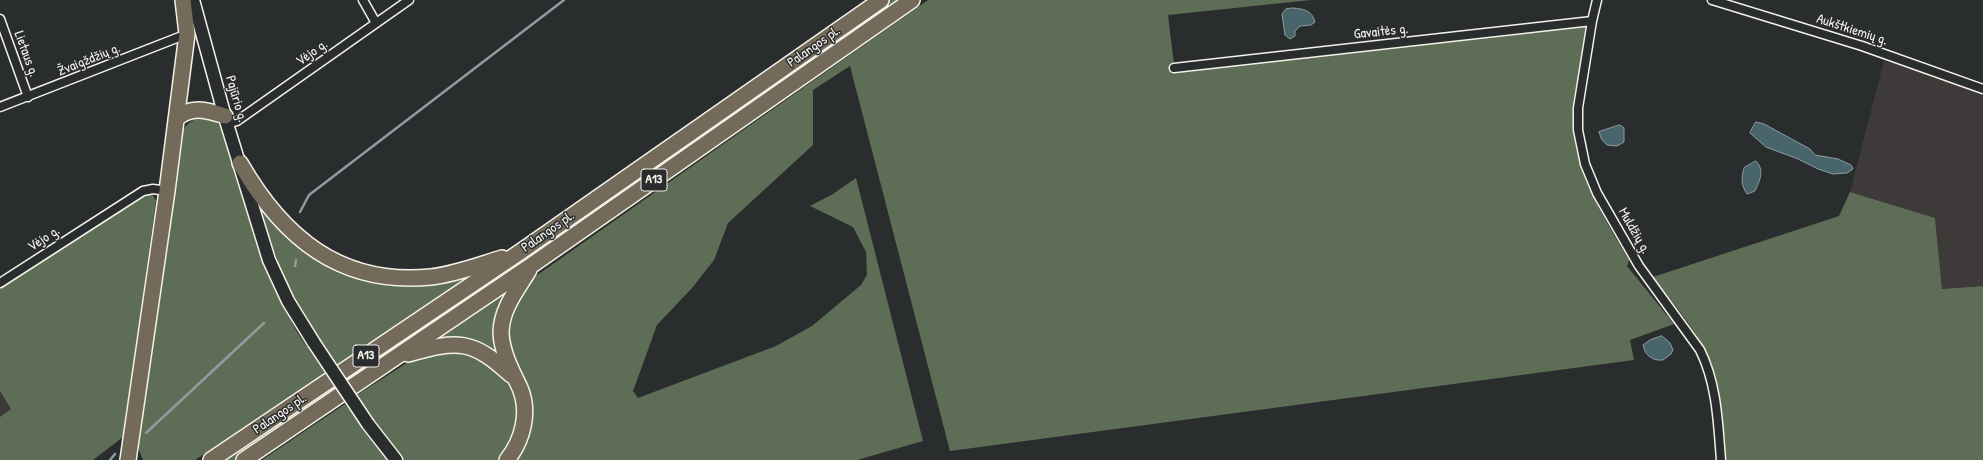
<!DOCTYPE html>
<meta charset="utf-8">
<style>
body{margin:0}
canvas{display:block;background:#2a2d2e}
</style>
<canvas width="1983" height="460"></canvas>
<script>
const g = document.querySelector('canvas').getContext('2d');
g.lineJoin = 'round';
function paint(path, color) { g.fillStyle = color; g.fill(path, 'evenodd'); }
function trace(path, color, width, dash) { g.strokeStyle = color; g.lineWidth = width; g.lineCap = dash ? 'butt' : 'round'; g.setLineDash(dash || []); g.stroke(path); }
function label(font, color, halo, rows, align = 'center') {
  g.font = font + ' "Patrick Hand",sans-serif'; g.lineWidth = 3; g.setLineDash([]); g.textBaseline = 'middle'; g.strokeStyle = halo; g.fillStyle = color; for (const [text, x, y, turn = 0] of rows) {
    g.save(); g.translate(x, y); g.rotate((+turn || 0) * Math.PI / 180); g.textAlign = isNaN(turn) ? turn : align; if (halo) g.strokeText(text, 0, 0); g.fillText(text, 0, 0); g.restore();
  }
}
paint(new Path2D(`
 M1884 61 1945 79 1983 96V286L1942 289 1935 218 1850 192Z
 M0 391 12 409 0 417Z`), '#3e3a3a');
paint(new Path2D(`
 M891 0H901L723 126 238 458 235 460H223L592 210Z
 M928 0H1311L1168 15 1175 73 1586 25C1582 58 1571 108 1575 141 1581 181 1608 225 1629 260L1627 266 1674 324 1630 340 1634 360 950 451 850 66 813 90V145L728 223 714 260 692 288 657 325 633 391 638 398 776 346 812 326 861 285 867 275 866 252 853 227 810 206 833 194 856 178 923 441 857 460H515L522 446 513 367 505 331 518 294 526 283Z
 M202 117 210 119 223 127 276 290 297 332 325 373 195 460H143L139 450V424L180 136C185 125 190 120 202 117Z
 M1850 192 1935 218 1942 289 1983 286V460H1725C1723 423 1721 386 1705 352 1693 325 1670 300 1653 277L1839 216Z
 M147 193 153 195 156 201 155 208 123 437 93 460H0V417L11 409 0 391V287Z
 M256 199 351 273 475 272 337 365 303 316 280 268Z
 M509 289 504 361 429 342Z
 M465 350 502 371 515 394 518 413 515 437 500 460H403L389 443 357 395 413 359 431 352Z
 M345 404 388 460H262Z`), '#5d6d56');
const water = new Path2D(`
 M1293 8C1303 9 1312 10 1315 22L1311 25 1300 26 1295 31V36L1290 39 1285 35 1282 14 1286 9Z
 M1756 122 1764 124 1810 149 1815 155 1838 159 1851 165 1853 169 1847 173 1833 174 1818 169 1798 159 1766 147 1750 133Z
 M1620 125 1624 128V142L1617 146 1607 145 1602 140 1599 132Z
 M1756 161C1765 170 1760 180 1755 191L1747 194C1741 185 1741 178 1744 168Z
 M1662 336 1670 343 1673 350 1671 354 1663 360C1653 361 1645 356 1643 345L1650 340Z`);
paint(water, '#48656c');
trace(water, '#8d9d9e', 1);
trace(new Path2D(`
 M300 212 309 195 564 0
 M295 266 296 260
 M146 433 264 323
 M110 460 115 454`), '#8d9d9e', 2.5);
const street = new Path2D(`
 M363 0 376 23
 M1597 0 1592 21 1578 108V130L1585 164 1597 193 1639 266 1700 350C1717 384 1718 423 1721 460
 M1712 0 1862 46 1983 89
 M0 19 28 97
 M1174 68 1592 21
 M0 107 187 34
 M227 124 237 121 409 0
 M0 283 143 191 153 189 167 191`);
const secondary = new Path2D(`
 M193 0 227 124 269 260 288 301 314 343
 M368 424 396 460`);
const highway = new Path2D(`
 M176 119C191 105 207 110 225 116
 M240 163C283 238 341 286 431 277 456 274 479 265 502 258
 M408 354C458 340 472 339 511 375
 M128 460 167 191 187 34 183 0
 M211 460 520 252 881 0
 M244 460 532 265 912 0
 M507 460C523 440 530 412 520 388 512 371 502 353 501 333 501 309 517 290 529 270`);
trace(street, '#f4f1e8', 11);
trace(secondary, '#f4f1e8', 15);
trace(highway, '#f4f1e8', 18);
trace(street, '#2a2d2e', 8);
trace(secondary, '#2a2d2e', 12);
trace(highway, '#736a5a', 15);
const secondaryBridge = new Path2D(`
 M314 343 368 424`);
trace(secondaryBridge, '#f4f1e8', 15, []);
trace(secondaryBridge, '#2a2d2e', 12);
for (const [x, y, w] of [
 [654,180,26],
 [366,356,26]
]) { const box = new Path2D(); box.roundRect(x - w / 2, y - 11, w, 22, 3); g.fillStyle = '#2a2d2e'; g.fill(box); trace(box, '#f4f1e8', 1); }
label('bold 13px', '#f4f1e8', null, [
 ["A13",654,180],
 ["A13",366,356]
]);
label('14px', '#f4f1e8', '#2a2d2e', [
 ["Aukštkiemių g.",1852,30,18],
 ["Gavaitės g.",1381,32,-6],
 ["Palangos pl.",814,47,-35],
 ["Vėjo g.",312,53,-35],
 ["Lietaus g.",26,54,70],
 ["Žvaigždžių g.",89,60,-22],
 ["Pajūrio g.",236,99,74],
 ["Muldžių g.",1634,231,60],
 ["Palangos pl.",548,232,-35],
 ["Vėjo g.",44,239,-33],
 ["Palangos pl.",280,414,-34]
]);
</script>
